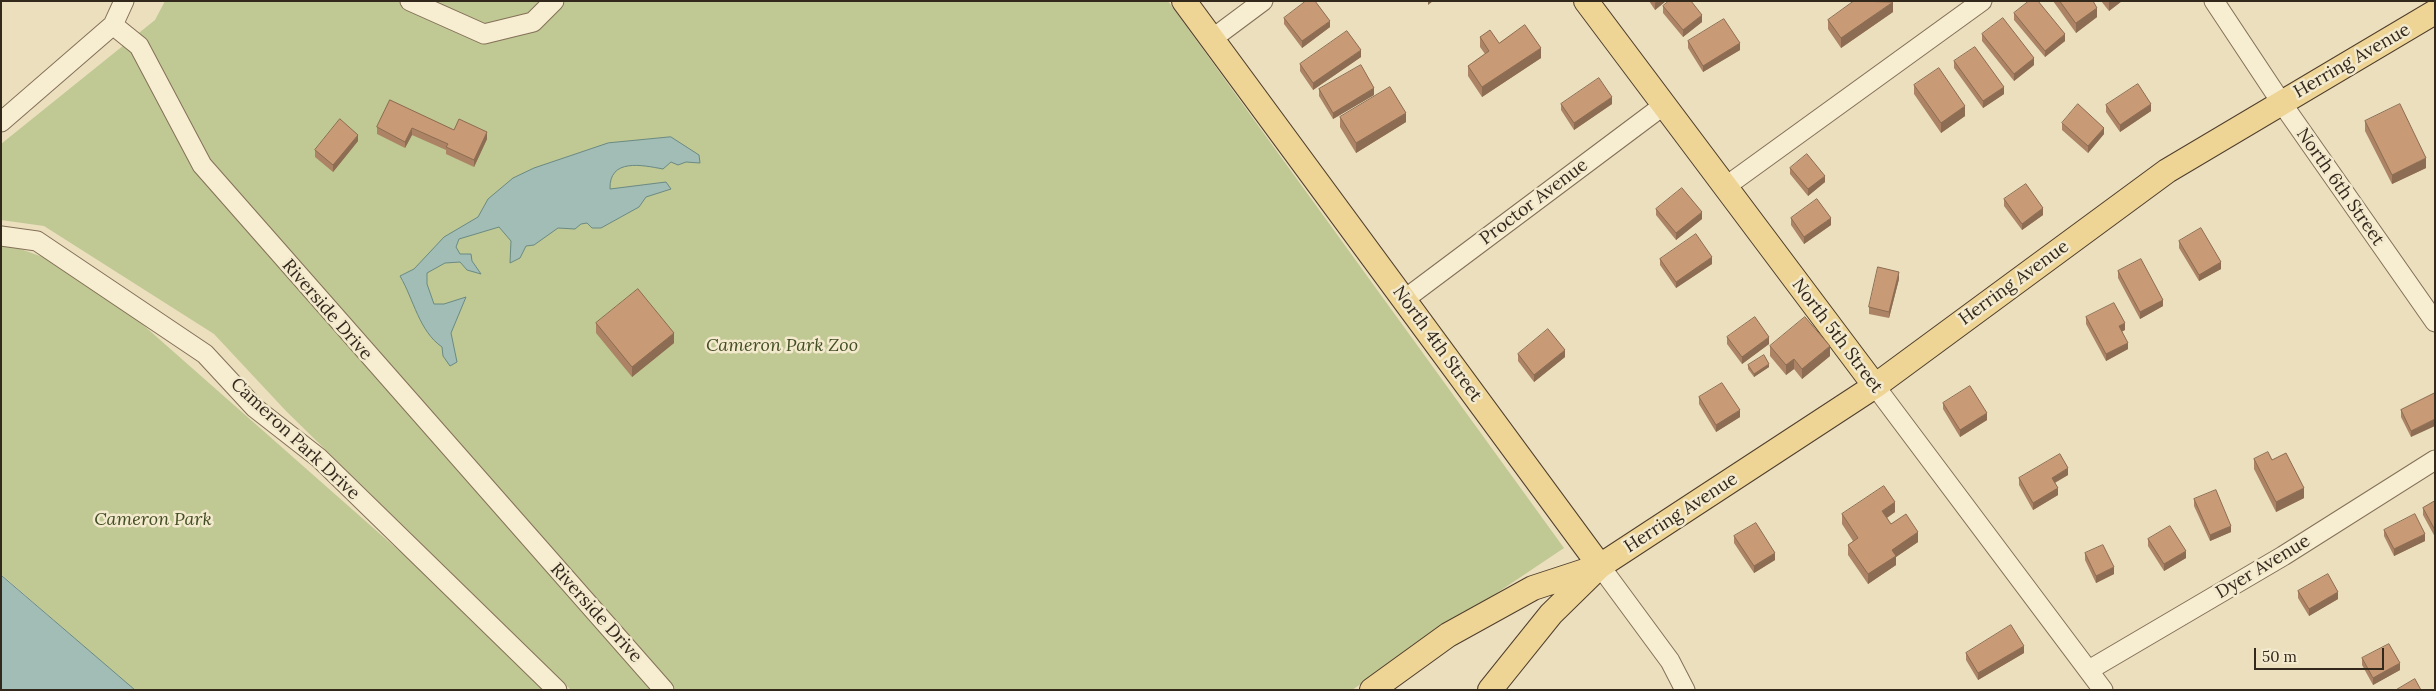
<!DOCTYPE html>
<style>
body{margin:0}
#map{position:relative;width:2436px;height:691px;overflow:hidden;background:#ebdfbe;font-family:Lora,serif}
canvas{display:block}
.frame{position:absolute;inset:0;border:2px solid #33281c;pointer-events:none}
.scale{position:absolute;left:2254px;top:648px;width:130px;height:22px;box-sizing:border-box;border:2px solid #33281c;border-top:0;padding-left:6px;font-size:15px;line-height:18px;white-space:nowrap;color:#33281c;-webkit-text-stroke:4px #f3e9cd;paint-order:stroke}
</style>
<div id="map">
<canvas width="2436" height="691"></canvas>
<div class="frame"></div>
<div class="scale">50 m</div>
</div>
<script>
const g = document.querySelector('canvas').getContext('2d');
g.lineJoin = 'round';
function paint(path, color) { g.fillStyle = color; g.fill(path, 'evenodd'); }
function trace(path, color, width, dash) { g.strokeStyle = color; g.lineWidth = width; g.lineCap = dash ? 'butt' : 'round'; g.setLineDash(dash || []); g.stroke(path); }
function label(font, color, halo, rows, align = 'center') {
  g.font = font + ' Lora,serif'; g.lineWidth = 5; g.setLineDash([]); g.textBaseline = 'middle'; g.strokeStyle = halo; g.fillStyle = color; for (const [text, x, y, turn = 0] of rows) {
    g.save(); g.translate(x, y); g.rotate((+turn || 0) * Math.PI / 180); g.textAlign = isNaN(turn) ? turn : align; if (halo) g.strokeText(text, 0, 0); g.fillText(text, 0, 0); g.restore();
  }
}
paint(new Path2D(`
 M165 1H1168L1564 548 1352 690H571L286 411 214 334 44 226 1 220V144L155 20Z
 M1 242 82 271 557 690H134L1 574Z`), '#c0c893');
const water = new Path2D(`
 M671 137 699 155 700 163 686 162 678 165 671 162 663 169C642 165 609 158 610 189L666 182 671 189 646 197 639 207 601 228H592L587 223 581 224 575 229 558 228 534 245 526 246 520 258 510 263 511 241 499 227 459 239 456 247 460 254H471L472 261 481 274 467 270 460 262 445 263 427 273V284L434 304H444L466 297 451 333 457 362 450 366 443 356 442 347C419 331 414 300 400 276L414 269 444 237 478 217 488 199 513 178 534 168 608 143Z
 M1 575 135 690H1Z`);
paint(water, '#a1bdb6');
trace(water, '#6a8a83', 1);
const minor = new Path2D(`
 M410 1 484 34 533 22 554 1
 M2214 1 2281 102 2435 322
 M113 25 124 1
 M1212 39 1263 1
 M1 122 113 25 139 46 202 165 664 690
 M1725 187 1982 1
 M1 236 37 241 205 354 255 408 319 458 557 690
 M1405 299 1664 105
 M1875 386 2103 690
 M1600 566 1670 661 1685 690
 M2089 670 2283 556 2435 460`);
const major = new Path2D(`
 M1184 1 1600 566
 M1586 1 1875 386
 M1372 690 1448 635 1533 588 1594 568
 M1490 690 1551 614 1600 566 1875 386 2167 171 2435 12`);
trace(minor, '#837058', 21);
trace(major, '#503e2c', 26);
trace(minor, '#f7edd1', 19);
trace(major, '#eed596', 24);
paint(new Path2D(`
 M1649 1H1666L1655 10Z
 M2053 1H2093L2097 17 2076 33Z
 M2101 1H2122L2109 11Z
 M1663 6 1702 22 1683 37 1663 13Z
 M1893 12 1841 48 1828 29V20Z
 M2014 13 2065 41 2045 57 2014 20Z
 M1284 18 1330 27 1302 48 1284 24Z
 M1982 34 2034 65 2014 81 1982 41Z
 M1480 37 1499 43 1541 58 1482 97 1468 76V66L1485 54 1480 47Z
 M1688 41 1740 50 1703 72 1688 48Z
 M1361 57 1313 90 1300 71V64Z
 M1954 61 2004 94 1983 108 1954 68Z
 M1914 85 1965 116 1941 133 1914 94Z
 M1319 89 1374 95 1333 119 1319 96Z
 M390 100 454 130 487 139 474 167 446 154V150L412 135 405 148 377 134V127Z
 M1561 104H1612L1574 130 1561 110Z
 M2106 105 2151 111 2120 132 2106 112Z
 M1340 117 1406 122 1356 153 1340 127Z
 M2365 121 2426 168 2392 184 2365 131Z
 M2062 123 2104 134 2088 153 2062 130Z
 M358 141 333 172 315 157V150Z
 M1790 168 1825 182 1808 196 1790 174Z
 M2004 199 2043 215 2022 230 2004 206Z
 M1656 209 1702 219 1676 240 1656 215Z
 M1791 218 1831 225 1804 244 1791 225Z
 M2179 241 2221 269 2199 281 2179 248Z
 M1660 259 1712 264 1676 288 1660 265Z
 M2118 271 2163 306 2140 319 2118 278Z
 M1899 279 1889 318 1869 314V307Z
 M2086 317 2125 330 2122 331 2128 349 2106 361 2086 324Z
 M596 323 674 343 632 377 596 333Z
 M1727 337 1769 344 1742 364 1727 344Z
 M1770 346 1830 356 1802 379 1794 369 1786 375 1770 356Z
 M1518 354 1565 357 1534 382 1518 361Z
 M1748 365 1769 367 1754 377 1748 369Z
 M2435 393 2411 437 2401 417V410Z
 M1699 397 1740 417 1716 432 1699 404Z
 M1943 403 1987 420 1960 437 1943 409Z
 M2254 459 2272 460 2304 498 2276 512 2254 469Z
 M2068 475 2055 483 2058 495 2033 510 2019 485V478Z
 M2194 499 2231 532 2210 541 2194 506Z
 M2435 501V537L2423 515V508Z
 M1895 512 1887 518 1891 524 1918 542 1896 557V565L1868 584 1848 555V545L1853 541 1842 524V514Z
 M2384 530 2425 541 2394 556 2384 536Z
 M1734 536 1775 560 1754 573 1734 543Z
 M2148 539 2186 558 2164 571 2148 546Z
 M2085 553 2114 574 2096 583 2085 560Z
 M2298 591 2338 599 2309 616 2298 598Z
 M1966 653H2024L1978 680 1966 660Z
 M2362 658 2400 670 2373 685 2362 665Z`), '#ac8465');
paint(new Path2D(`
 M1428 1H1433L1428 5Z
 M1657 1H1666L1655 10V3Z
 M2109 1H2122L2109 11Z
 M1893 2V12L1841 48V38Z
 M2097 8V17L2076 33V23Z
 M1702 15V22L1683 37V30Z
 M1330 21V27L1302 48V41Z
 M2065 34V41L2045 57V51Z
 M1740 43V50L1703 72V66Z
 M1541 48V58L1482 97V87Z
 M1361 50V57L1313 90V83Z
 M2034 58V65L2014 81V74Z
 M2004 87V94L1983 108V101Z
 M1374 88V95L1333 119V113Z
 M1612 97V104L1574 130V123Z
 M2151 104V111L2120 132V125Z
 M1965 106V116L1941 133V123Z
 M1406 113V122L1356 153V143Z
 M412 128V135L405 148V142Z
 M2104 128V134L2088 153V146Z
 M487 132V139L474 167V160Z
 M358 135V141L333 172V165Z
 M2426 158V168L2392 184V175Z
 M1825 176V182L1808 196V189Z
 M2043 208V215L2022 230V224Z
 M1702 212V219L1676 240V233Z
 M1831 218V225L1804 244V237Z
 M1712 257V264L1676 288V282Z
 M2221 262V269L2199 281V275Z
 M1899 272V279L1889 318V312Z
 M2163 300V306L2140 319V312Z
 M2125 323V330L2119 333V326Z
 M674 333V343L632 377V367Z
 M1769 337V344L1742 364V357Z
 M2128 343V349L2106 361V354Z
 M1830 346V356L1802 379V369Z
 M1565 350V357L1534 382V375Z
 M1794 359V369L1786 375V365Z
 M1769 364V367L1754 377V374Z
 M1740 410V417L1716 432V425Z
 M1987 413V420L1960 437V430Z
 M2435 419V426L2411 437V431Z
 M2068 468V475L2052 484V478Z
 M2058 488V495L2033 510V503Z
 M2304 488V498L2276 512V502Z
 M1895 502V512L1882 521V511Z
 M2231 526V532L2210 541V535Z
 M1918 532V542L1896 557V565L1868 584V574L1892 550Z
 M2425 534V541L2394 556V549Z
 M2186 551V558L2164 571V564Z
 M1775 553V560L1754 573V566Z
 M2114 567V574L2096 583V576Z
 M2338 592V599L2309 616V609Z
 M2024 646V653L1978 680V673Z
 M2400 663V670L2373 685V678Z`), '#8c6c52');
const building = new Path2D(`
 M1306 1H1315L1330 21 1302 41 1284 18Z
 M1669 1H1691L1702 15 1683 30 1663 6Z
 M1854 1 1893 2 1841 38 1828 20Z
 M2029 1H2038L2065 34 2045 51 2014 13Z
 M2060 1H2093L2097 8 2076 23Z
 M2003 18 2034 58 2014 74 1982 34Z
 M1724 19 1740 43 1703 66 1688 41Z
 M1525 25 1541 48 1482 87 1468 66 1489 51 1480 37 1490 30 1499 43Z
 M1347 31 1361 50 1313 83 1300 64Z
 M1975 47 2004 87 1983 101 1954 61Z
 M1361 65 1374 88 1333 113 1319 89Z
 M1939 68 1965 106 1941 123 1914 85Z
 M1599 78 1612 97 1574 123 1561 104Z
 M2138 84 2151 104 2120 125 2106 105Z
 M1390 87 1406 113 1356 143 1340 117Z
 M390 100 454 130 459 119 487 132 474 160 446 147 448 144 412 128 405 142 377 127Z
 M2078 104 2104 128 2088 146 2062 123Z
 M2400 104 2426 158 2392 175 2365 121Z
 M340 119 358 135 333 165 315 150Z
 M1807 154 1825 176 1808 189 1790 168Z
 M2026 184 2043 208 2022 224 2004 199Z
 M1682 188 1702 212 1676 233 1656 209Z
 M1817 199 1831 218 1804 237 1791 218Z
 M2201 228 2221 262 2199 275 2179 241Z
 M1696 234 1712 257 1676 282 1660 259Z
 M2141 259 2163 300 2140 312 2118 271Z
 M1878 267 1899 272 1889 312 1869 307Z
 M638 289 674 333 632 367 596 323Z
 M2114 303 2125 323 2119 326 2128 343 2106 354 2086 317Z
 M1755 317 1769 337 1742 357 1727 337Z
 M1805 317 1830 346 1802 369 1794 359 1786 365 1770 346Z
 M1548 329 1565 350 1534 375 1518 354Z
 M1764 355 1769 364 1754 374 1748 365Z
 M1722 383 1740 410 1716 425 1699 397Z
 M1970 386 1987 413 1960 430 1943 403Z
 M2435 393V419L2411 431 2401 410Z
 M2268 452 2272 460 2286 453 2304 488 2276 502 2254 459Z
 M2060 454 2068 468 2052 478 2058 488 2033 503 2019 478Z
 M1884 486 1895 502 1882 511 1891 524 1906 514 1918 532 1892 550 1896 556 1868 574 1848 545 1858 538 1842 514Z
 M2216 490 2231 526 2210 535 2194 499Z
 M2435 501V530L2423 508Z
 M2415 514 2425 534 2394 549 2384 530Z
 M1756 523 1775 553 1754 566 1734 536Z
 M2170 526 2186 551 2164 564 2148 539Z
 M2103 545 2114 567 2096 576 2085 553Z
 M2328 574 2338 592 2309 609 2298 591Z
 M2011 625 2024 646 1978 673 1966 653Z
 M2389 644 2400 663 2373 678 2362 658Z
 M2415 679 2421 690H2396Z`);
paint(building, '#c89a75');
trace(building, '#8c6c52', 1);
label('18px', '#33281c', '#f3e9cd', [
 ["Herring Avenue",2352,61,-30],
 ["North 6th Street",2340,187,55],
 ["Proctor Avenue",1534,202,-37],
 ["Herring Avenue",2014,283,-36],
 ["Riverside Drive",327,310,49],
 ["North 5th Street",1837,336,53],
 ["North 4th Street",1437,344,54],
 ["Cameron Park Drive",295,439,43],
 ["Herring Avenue",1681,513,-33],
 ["Dyer Avenue",2263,567,-31],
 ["Riverside Drive",596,613,48]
]);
label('italic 18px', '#424e23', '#f3e9cd', [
 ["Cameron Park Zoo",782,346],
 ["Cameron Park",153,520]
]);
</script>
